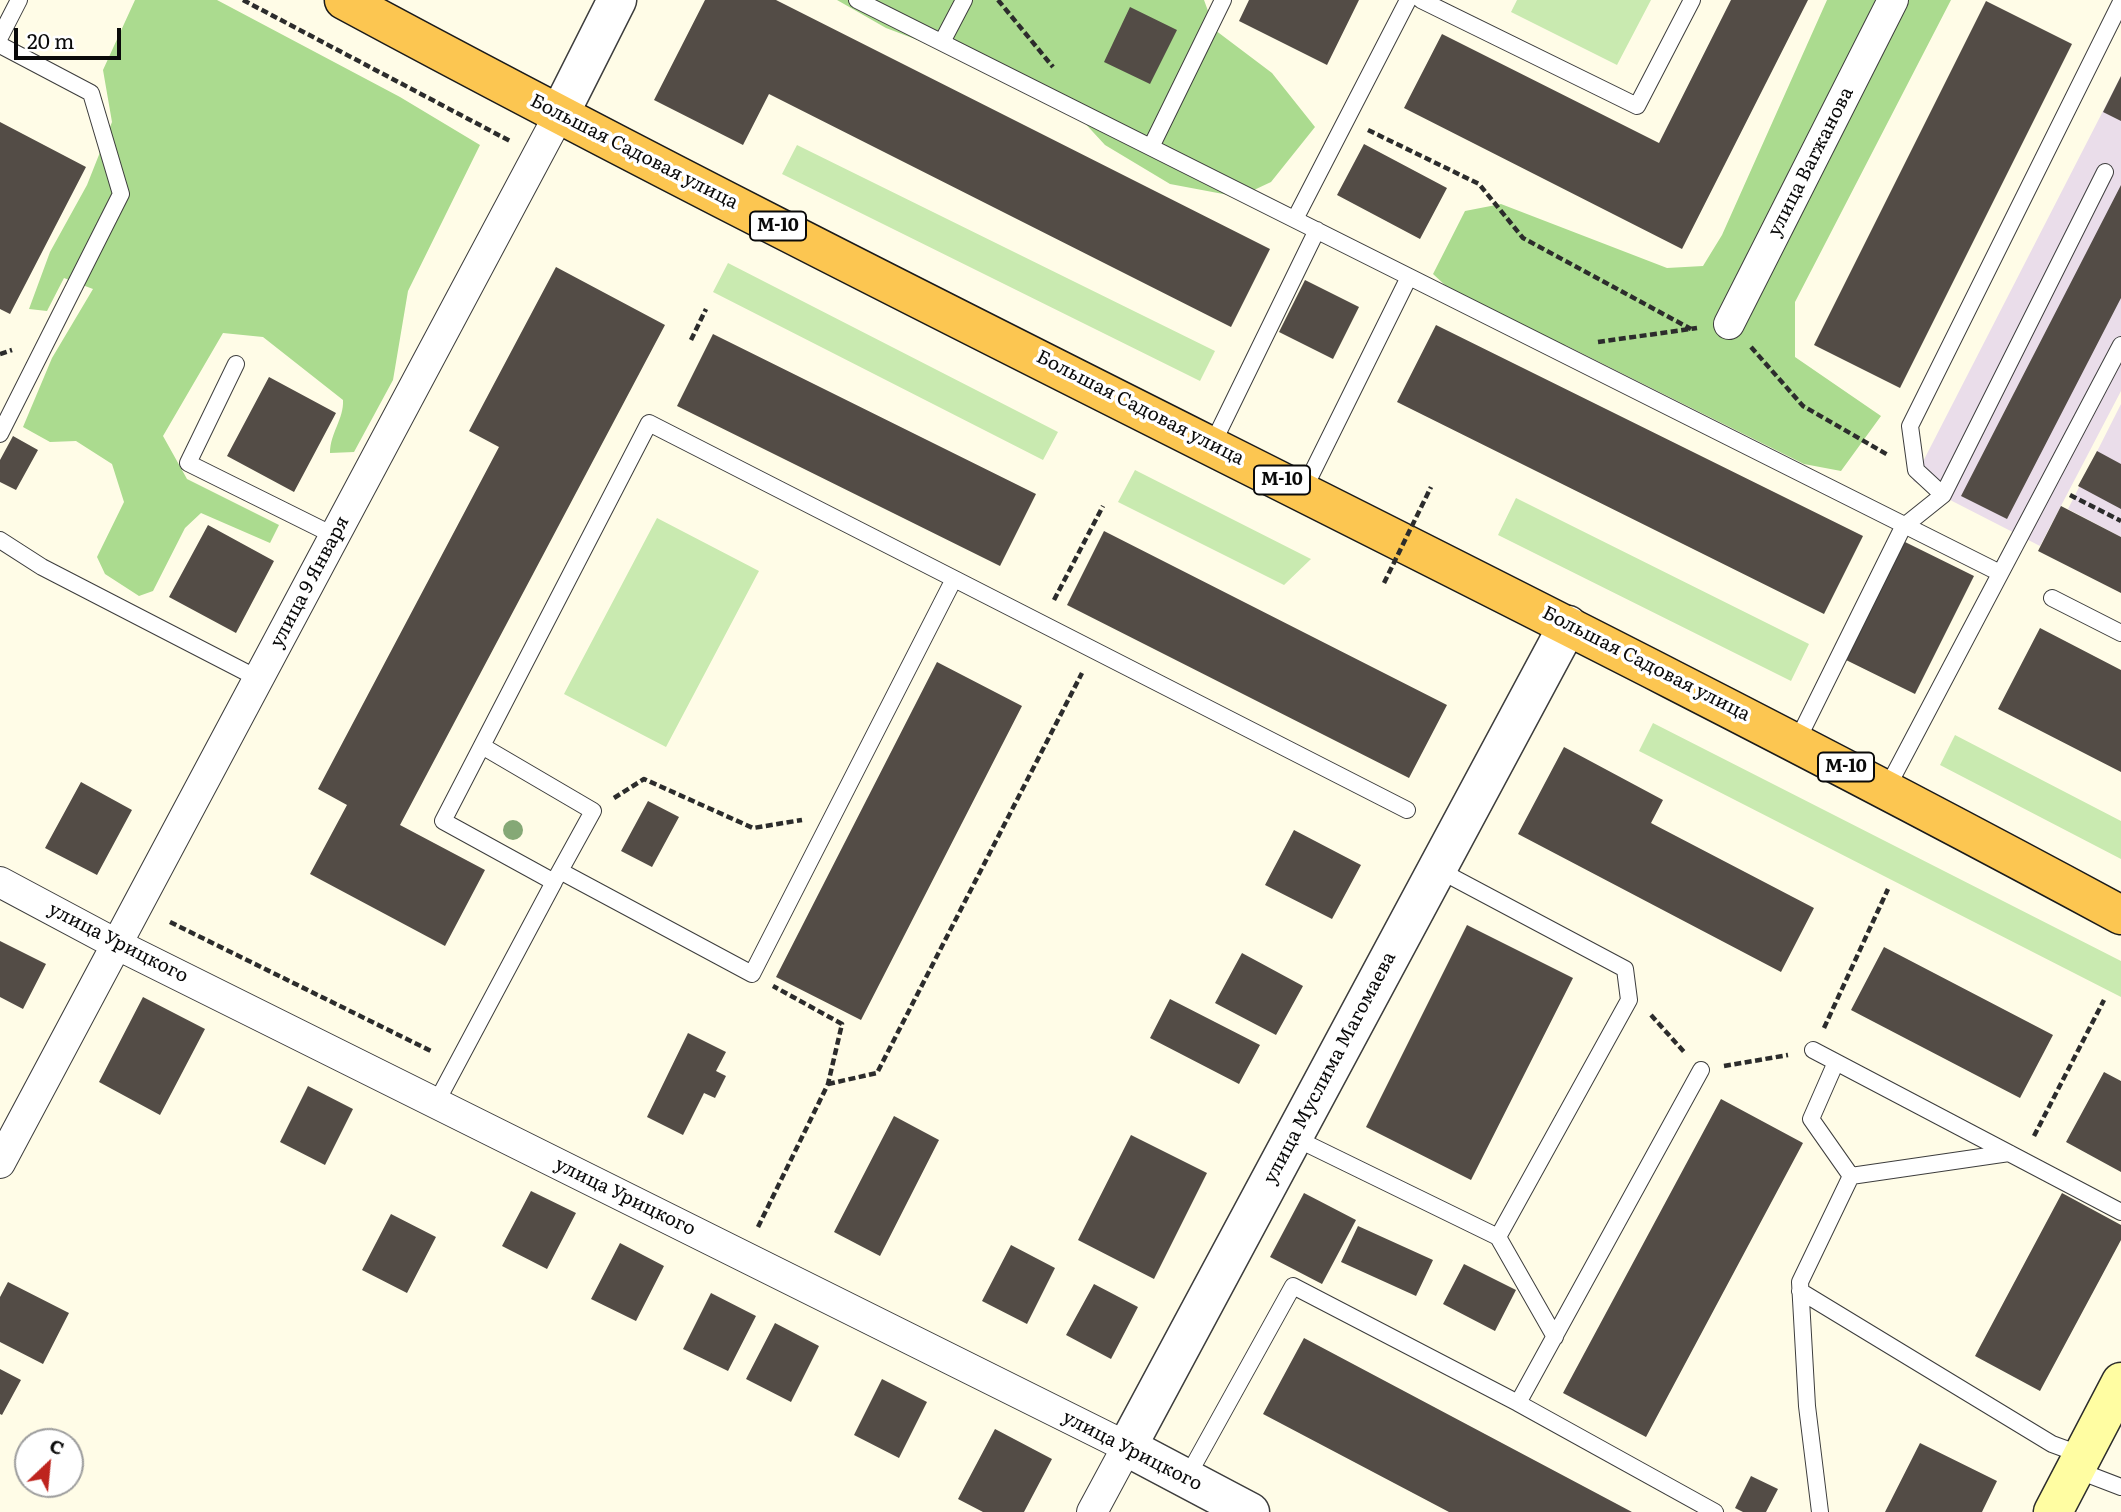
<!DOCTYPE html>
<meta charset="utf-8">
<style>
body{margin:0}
#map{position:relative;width:2121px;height:1512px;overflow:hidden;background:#fffce7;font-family:Literata,serif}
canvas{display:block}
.north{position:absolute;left:14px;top:1428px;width:70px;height:70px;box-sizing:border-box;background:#fff;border:2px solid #9d9d9d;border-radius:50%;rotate:26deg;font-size:19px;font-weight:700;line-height:28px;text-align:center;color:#0a0a0a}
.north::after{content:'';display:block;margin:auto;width:24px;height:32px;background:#be241e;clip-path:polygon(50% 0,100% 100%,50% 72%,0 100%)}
.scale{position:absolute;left:14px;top:28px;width:107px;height:32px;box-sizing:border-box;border:4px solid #0a0a0a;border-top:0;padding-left:9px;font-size:21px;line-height:24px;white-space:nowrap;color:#0a0a0a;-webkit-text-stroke:5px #fff;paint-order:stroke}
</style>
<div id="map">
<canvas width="2121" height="1512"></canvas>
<div class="north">С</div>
<div class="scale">20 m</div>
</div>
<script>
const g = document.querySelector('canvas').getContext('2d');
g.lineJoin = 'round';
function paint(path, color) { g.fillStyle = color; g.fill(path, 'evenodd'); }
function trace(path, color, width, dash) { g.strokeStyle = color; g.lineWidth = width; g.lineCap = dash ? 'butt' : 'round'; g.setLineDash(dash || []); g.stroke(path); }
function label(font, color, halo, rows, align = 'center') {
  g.font = font + ' Literata,serif'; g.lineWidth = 7; g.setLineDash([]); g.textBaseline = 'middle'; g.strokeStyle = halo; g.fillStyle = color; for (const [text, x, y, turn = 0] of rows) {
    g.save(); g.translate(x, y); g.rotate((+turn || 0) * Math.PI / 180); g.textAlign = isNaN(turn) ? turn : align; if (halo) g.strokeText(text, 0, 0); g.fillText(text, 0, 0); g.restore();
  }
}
paint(new Path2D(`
 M2121 76V391L2040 546 1913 481Z
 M2121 404V537L2068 509Z`), '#eaddea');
paint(new Path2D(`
 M1517 0H1651L1617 65 1511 12Z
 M797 145 1215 351 1200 381 782 174Z
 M728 263 1058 432 1043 460 713 292Z
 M1135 470 1311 559 1284 585 1118 502Z
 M1516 498 1809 644 1791 681 1498 535Z
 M657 518 759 571 666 747 564 694Z
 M1653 723 2121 961V997L1639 751Z
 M1955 735 2121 821V859L1940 765Z`), '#c9eab0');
paint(new Path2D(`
 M135 0H217L400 97 480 145 408 291 393 380 354 452 330 453C330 433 344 419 343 400L263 337 223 333 163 436 187 479 279 525 270 543 201 513 185 528 153 591 139 596 105 574 97 557 124 502 112 464 76 441 50 442 23 427 52 358 93 289 64 278 47 311 29 309 50 252 87 185 112 122 103 70Z
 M837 0H1204L1215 30 1272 73 1315 127 1271 182 1239 197 1170 184 1105 145 1057 93 886 28Z
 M1827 0H1951L1795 302V357L1881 416 1841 471 1804 464 1565 345 1552 349 1486 323 1433 274 1465 211 1501 204 1667 268 1703 266 1722 235Z`), '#abdb8f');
paint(new Path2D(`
 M705 0H776L1270 249 1231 327 769 94 743 145 654 100Z
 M1249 0H1359L1327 65 1239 21Z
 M1731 0H1808L1682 249 1404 108 1442 34 1659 143Z
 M1986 1 2072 44 1900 388 1814 345Z
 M1130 7 1177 30 1150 84 1104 62Z
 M2121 76V121L2103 112Z
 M0 122 86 167 10 314 0 309Z
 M1364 144 1447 188 1420 239 1337 195Z
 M2121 185V298L2007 519 1961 496Z
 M556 267 665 325 400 825 485 870 445 946 310 874 347 805 318 789 499 447 469 431Z
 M1305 280 1359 307 1333 359 1279 332Z
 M1436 325 1863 536 1824 614 1397 402Z
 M713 334 1036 494 1000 566 677 406Z
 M269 377 336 413 294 492 227 456Z
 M13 436 38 450 16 490 0 482V460Z
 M2097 451 2121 464V509L2078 486Z
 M2061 506 2121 537V593L2038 551Z
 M208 525 274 561 236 633 169 597Z
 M1104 531 1447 705 1409 778 1067 605Z
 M1903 541 1974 576 1915 694 1844 659Z
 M2040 628 2121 670V772L1998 709Z
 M937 662 1022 706 861 1020 776 977Z
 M1564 747 1663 800 1651 823 1814 908 1781 972 1518 834Z
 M81 782 132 810 97 875 45 848Z
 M648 801 679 817 652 867 621 851Z
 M1294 830 1361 865 1332 919 1265 885Z
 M1467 925 1573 978 1471 1180 1366 1127Z
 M0 941 46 964 23 1009 0 997Z
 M1884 947 2053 1035 2020 1098 1851 1010Z
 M1242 953 1303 986 1276 1035 1215 1003Z
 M143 997 205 1029 160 1115 99 1082Z
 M1170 999 1260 1045 1239 1084 1150 1038Z
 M688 1033 726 1052 716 1071 726 1076 715 1098 704 1093 683 1135 647 1117Z
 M2104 1072 2121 1081V1172L2066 1142Z
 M308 1086 353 1109 325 1165 280 1142Z
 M1721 1099 1803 1143 1646 1437 1563 1393Z
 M894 1116 939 1140 880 1256 834 1232Z
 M1131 1135 1207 1173 1154 1279 1078 1240Z
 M531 1191 576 1213 547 1269 502 1246Z
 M1304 1193 1356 1220 1322 1284 1270 1257Z
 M2062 1193 2121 1225V1240L2040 1391 1975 1356Z
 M391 1214 436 1237 407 1293 362 1270Z
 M1358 1226 1433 1260 1416 1296 1341 1262Z
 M620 1243 664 1266 636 1321 591 1299Z
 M1011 1245 1055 1268 1027 1324 982 1301Z
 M1464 1264 1516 1290 1495 1331 1443 1304Z
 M8 1282 69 1313 43 1364 0 1342V1297Z
 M1094 1284 1138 1307 1111 1359 1066 1335Z
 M711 1293 756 1316 728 1371 683 1349Z
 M775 1323 819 1346 791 1402 746 1379Z
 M1304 1338 1632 1512H1449L1263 1414Z
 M0 1369 21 1380 2 1415 0 1414Z
 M882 1379 927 1402 899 1458 854 1435Z
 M995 1429 1052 1459 1024 1512H983L958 1499Z
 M1920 1443 1997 1481 1982 1512H1885Z
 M1751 1476 1778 1489 1766 1512H1743L1735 1508Z`), '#534c46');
const service = new Path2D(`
 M857 0 2000 573
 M1421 0 1637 106 1692 0
 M0 37 19 0
 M942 42 964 0
 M0 45 91 93 121 194 0 434
 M1151 147 1223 0
 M1295 219 1408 0
 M236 364 188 463 335 536
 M1212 445 1317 230
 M1303 491 1409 277
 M1943 495 1916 470 1910 426 2121 2
 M0 540 42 567 259 679
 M2052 598 2121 633
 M1797 741 1903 527 1943 495 2105 172
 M482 746 593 811 555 880
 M1887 788 2121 345
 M560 871 752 974 954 579
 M1813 1050 2121 1212
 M1836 1062 1811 1119 1851 1176
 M436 1103 554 882 443 821 649 423 1407 810
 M1293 1137 1498 1237 1629 1000 1625 969 1437 869
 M1498 1237 1555 1337
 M1800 1291 2052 1444 2082 1455
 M1518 1403 1715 1512
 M2074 1469 2121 1487
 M1186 1479 1293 1286 1518 1403 1701 1070
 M1820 1512 1807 1406 1800 1282 1851 1176 2009 1153`);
const minor = new Path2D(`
 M1729 324 1893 0
 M0 882 116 944 1127 1447 1092 1512
 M0 1163 559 115`);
const tertiary = new Path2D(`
 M559 115 617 0
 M1250 1512 1127 1447 1568 625`);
const secondary = new Path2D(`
 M2053 1512 2121 1382`);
const trunk = new Path2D(`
 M344 0C930 316 1535 598 2121 915`);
trace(service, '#3d3d3d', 18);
trace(minor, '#3d3d3d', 32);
trace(tertiary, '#3d3d3d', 41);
trace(secondary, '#2c2c2c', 41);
trace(trunk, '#1b1b1b', 41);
trace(new Path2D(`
 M243 0 510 141
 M998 0 1053 67
 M1368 130 1479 184 1523 238 1691 329
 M691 340 706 309
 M1598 342 1697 328
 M1751 347 1803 406 1888 455
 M0 354 12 350
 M2070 495 2121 521
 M1054 600 1103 506
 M614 798 644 779 753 828 802 820
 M170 922 433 1052
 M1651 1015 1685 1053
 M1824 1028 1888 889
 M1724 1066 1788 1055
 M828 1084 877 1073 1082 673
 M2034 1136 2104 1000
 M758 1227 828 1084 842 1024 773 986`), '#2c2c2c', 4.5, [7, 3.5]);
trace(service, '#fff', 16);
trace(minor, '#fff', 30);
trace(tertiary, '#fff', 38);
trace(secondary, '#fffda2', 38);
trace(trunk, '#fcc651', 38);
trace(new Path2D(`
 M1384 583 1431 487`), '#2c2c2c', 4.5, [7, 3.5]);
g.fillStyle = '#85a876';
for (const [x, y] of [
 [513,830]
]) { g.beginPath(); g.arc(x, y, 10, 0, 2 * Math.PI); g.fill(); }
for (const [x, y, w] of [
 [778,226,56],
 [1282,480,56],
 [1846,767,56]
]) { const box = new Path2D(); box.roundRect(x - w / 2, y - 14.5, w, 29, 5); g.fillStyle = '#fff'; g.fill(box); trace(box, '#0a0a0a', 2); }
label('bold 18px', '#0a0a0a', null, [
 ["М-10",778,226],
 ["М-10",1282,480],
 ["М-10",1846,767]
]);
label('19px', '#0a0a0a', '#fff', [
 ["Большая Садовая улица",634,152,27],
 ["улица Вагжанова",1811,162,-63],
 ["Большая Садовая улица",1140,408,27],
 ["улица 9 Января",310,582,-62],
 ["Большая Садовая улица",1646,664,27],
 ["улица Урицкого",118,943,27],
 ["улица Муслима Магомаева",1330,1068,-62],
 ["улица Урицкого",625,1197,26],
 ["улица Урицкого",1132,1451,27]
]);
</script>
